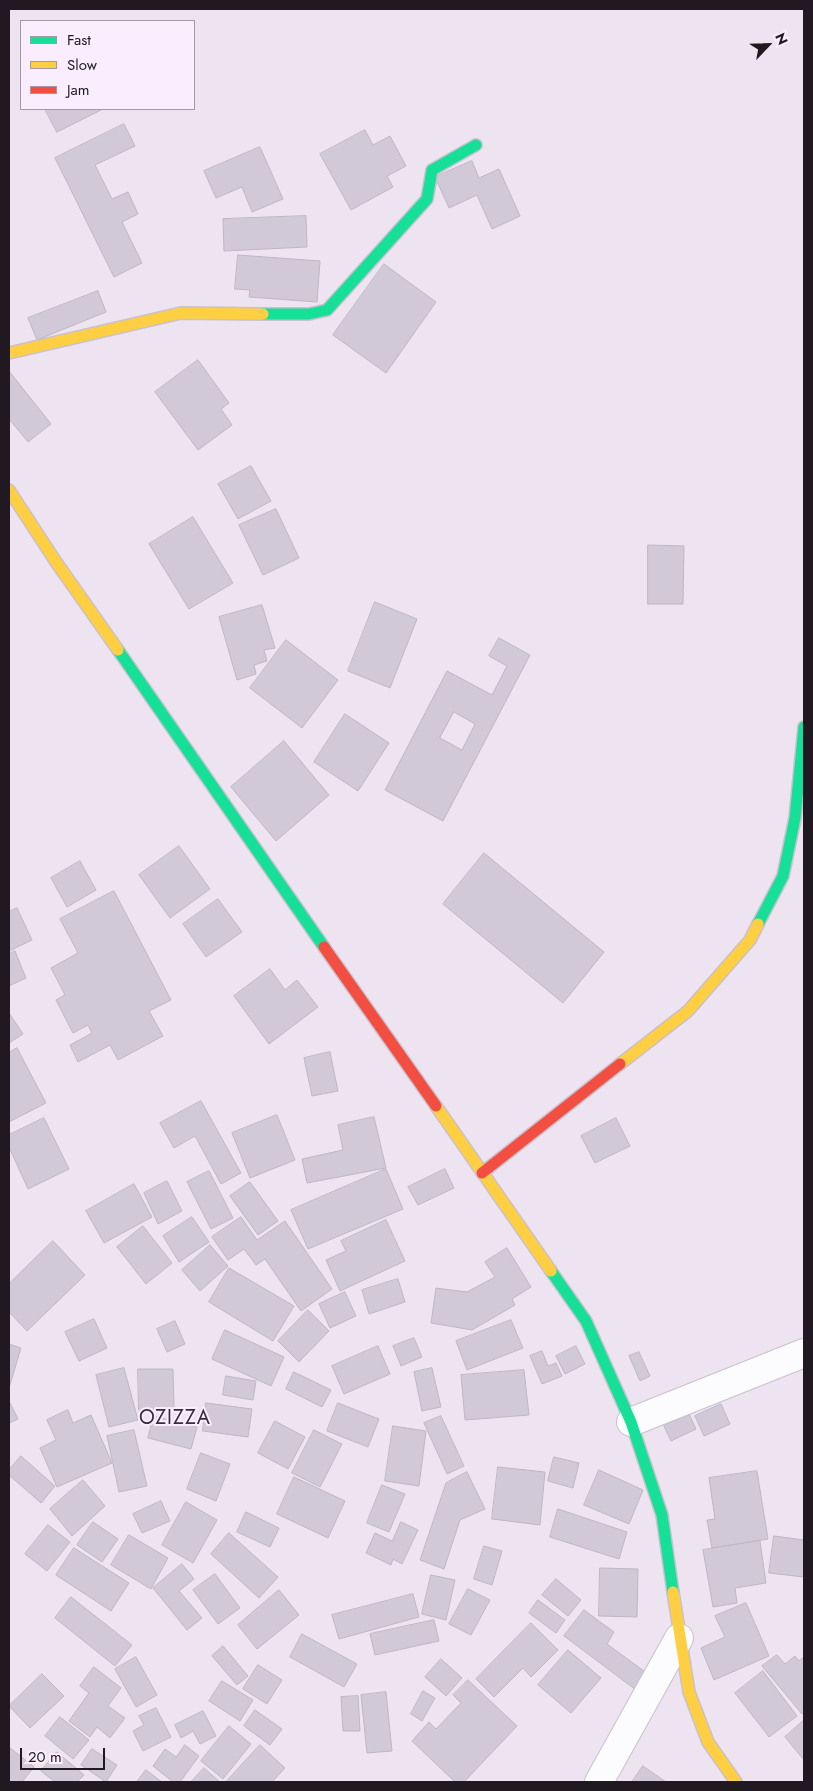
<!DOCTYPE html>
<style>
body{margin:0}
#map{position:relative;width:813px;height:1791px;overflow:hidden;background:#eee3f1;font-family:Jost,sans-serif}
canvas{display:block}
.frame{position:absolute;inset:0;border:10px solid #201922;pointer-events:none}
.legend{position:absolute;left:20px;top:20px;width:175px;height:90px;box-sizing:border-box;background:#faedfd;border:1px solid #a398a5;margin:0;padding:6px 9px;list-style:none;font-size:15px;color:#201922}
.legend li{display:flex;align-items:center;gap:10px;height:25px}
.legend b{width:25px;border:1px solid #a398a5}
.north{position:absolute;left:743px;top:20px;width:50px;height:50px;-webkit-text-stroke:4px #faedfd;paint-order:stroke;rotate:66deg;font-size:14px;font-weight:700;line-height:20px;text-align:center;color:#201922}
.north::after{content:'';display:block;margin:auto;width:18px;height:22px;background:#201922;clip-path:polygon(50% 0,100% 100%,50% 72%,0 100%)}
.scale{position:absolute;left:20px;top:1748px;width:85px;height:22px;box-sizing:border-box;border:2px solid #201922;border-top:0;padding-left:6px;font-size:15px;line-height:18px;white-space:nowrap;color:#201922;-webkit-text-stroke:4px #faedfd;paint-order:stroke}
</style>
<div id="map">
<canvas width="813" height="1791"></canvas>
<div class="frame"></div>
<ul class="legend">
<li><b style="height:6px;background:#16e098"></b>Fast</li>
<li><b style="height:6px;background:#ffcf43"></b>Slow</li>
<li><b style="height:6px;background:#f24e42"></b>Jam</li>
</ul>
<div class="north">N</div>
<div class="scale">20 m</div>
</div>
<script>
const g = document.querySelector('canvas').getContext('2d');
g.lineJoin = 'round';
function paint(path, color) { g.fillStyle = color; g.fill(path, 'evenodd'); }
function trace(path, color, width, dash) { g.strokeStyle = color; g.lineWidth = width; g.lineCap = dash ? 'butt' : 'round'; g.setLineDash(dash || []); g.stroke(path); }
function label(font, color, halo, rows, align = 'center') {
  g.font = font + ' Jost,sans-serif'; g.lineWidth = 4; g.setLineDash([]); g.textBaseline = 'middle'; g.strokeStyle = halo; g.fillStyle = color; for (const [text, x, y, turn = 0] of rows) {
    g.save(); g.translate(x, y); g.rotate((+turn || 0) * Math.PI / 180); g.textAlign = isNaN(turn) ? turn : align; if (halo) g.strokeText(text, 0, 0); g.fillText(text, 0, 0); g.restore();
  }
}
const building = new Path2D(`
 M45 109H103L57 132Z
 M124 124 135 146 95 165 112 199 128 192 138 214 122 222 142 263 114 277 55 158Z
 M365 130 373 145 390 136 406 166 387 176 393 187 351 210 320 154Z
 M260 147 283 199 252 212 242 187 216 198 204 171Z
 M472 161 479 178 499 169 520 216 492 229 477 195 449 208 435 177Z
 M306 216 307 247 224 251 223 219Z
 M238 255 320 261 317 302 249 297 250 290 235 289Z
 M384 264 436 302 386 373 333 335Z
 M98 291 106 312 37 340 28 318Z
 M198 360 229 403 221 409 232 425 198 450 155 392Z
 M9 371 51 424 28 442 9 419Z
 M251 466 271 501 238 519 218 484Z
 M276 509 299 558 263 575 239 525Z
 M193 517 233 583 189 609 149 544Z
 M648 545 684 546 683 604H648Z
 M375 602 417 619 390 688 348 671Z
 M262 605 275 648 264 650 267 661 254 665 256 674 237 680 219 617Z
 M499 638 530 655 443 821 385 790 447 671 492 695 507 666 489 656ZM454 712 475 724 462 750 440 738Z
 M286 640 338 680 302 728 250 688Z
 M345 714 389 743 358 791 314 762Z
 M284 741 329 795 276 841 231 787Z
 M179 846 210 889 170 918 139 875Z
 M484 853 604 952 563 1003 443 904Z
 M80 861 96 890 67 907 51 878Z
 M114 891 171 1000 149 1011 163 1036 118 1060 110 1045 78 1062 70 1045 92 1033 88 1025 73 1033 56 1000 65 995 51 968 78 953 60 919Z
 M218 899 242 932 206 957 183 924Z
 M17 908 32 940 9 951V912Z
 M15 951 26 978 9 986V954Z
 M270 969 285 990 297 980 318 1007 269 1044 234 996Z
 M9 1013 23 1034 9 1043Z
 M17 1048 46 1103 9 1122V1053Z
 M330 1052 338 1091 312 1096 304 1058Z
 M201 1101 241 1173 221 1184 195 1136 174 1148 160 1123Z
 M277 1115 295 1160 250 1178 232 1133Z
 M374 1117 386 1168 307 1183 302 1159 343 1150 338 1125Z
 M44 1118 69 1169 28 1189 9 1147V1135Z
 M616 1118 630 1146 595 1163 581 1136Z
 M386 1169 403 1209 308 1249 291 1210Z
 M445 1169 454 1188 418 1205 408 1187Z
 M209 1171 233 1218 211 1229 187 1182Z
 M167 1181 182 1211 158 1224 144 1193Z
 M250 1182 278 1221 258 1235 230 1196Z
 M134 1184 152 1217 104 1243 86 1211Z
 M192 1217 209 1242 179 1262 163 1236Z
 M241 1217 257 1240 285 1221 332 1289 301 1311 265 1259 256 1265 244 1249 228 1260 212 1237Z
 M386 1220 405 1261 340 1291 326 1260 346 1251 341 1241Z
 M143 1226 172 1263 146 1284 117 1247Z
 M53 1241 85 1275 27 1331 9 1312V1284Z
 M210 1245 228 1266 200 1291 182 1270Z
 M507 1248 531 1287 512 1299 515 1305 472 1330 431 1323 436 1288 467 1292 495 1277 485 1262Z
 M229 1268 294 1306 273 1341 209 1302Z
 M398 1279 405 1302 369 1314 362 1290Z
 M345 1292 356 1316 330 1328 319 1304Z
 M308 1310 329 1331 299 1362 278 1341Z
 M94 1319 107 1348 79 1361 65 1332Z
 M511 1320 523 1348 467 1370 456 1341Z
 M175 1321 185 1344 167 1352 157 1329Z
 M225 1330 284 1357 271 1386 212 1359Z
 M414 1338 422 1357 401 1366 393 1346Z
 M9 1344 21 1348 9 1388Z
 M378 1346 390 1374 344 1394 332 1366Z
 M576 1346 585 1364 565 1374 556 1356Z
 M542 1351 548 1366 556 1363 562 1376 542 1384 530 1356Z
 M639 1352 650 1376 640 1381 629 1356Z
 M124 1368 138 1420 109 1427 96 1375Z
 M432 1368 441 1407 422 1411 414 1372Z
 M138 1369H173L174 1409 139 1410Z
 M524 1370 529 1415 465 1420 461 1375Z
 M294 1372 331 1390 322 1407 286 1389Z
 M226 1376 256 1381 253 1400 223 1395Z
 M9 1403H10L18 1419 9 1423Z
 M206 1403 252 1409 248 1437 203 1431Z
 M338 1403 379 1419 368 1447 327 1431Z
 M721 1404 730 1424 704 1436 695 1416Z
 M68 1410 73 1423 91 1415 112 1463 57 1487 40 1448 56 1440 47 1420Z
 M689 1414 696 1429 671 1441 664 1426Z
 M154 1416 197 1427 191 1449 148 1438Z
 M441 1416 464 1466 447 1474 424 1423Z
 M275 1421 305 1437 288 1469 258 1453Z
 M393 1426 426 1431 419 1486 385 1481Z
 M134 1430 147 1486 119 1492 107 1436Z
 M314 1430 342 1444 320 1487 292 1473Z
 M201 1453 230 1464 216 1501 187 1489Z
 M21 1456 55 1486 41 1503 9 1475V1470Z
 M554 1457 579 1463 573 1488 548 1481Z
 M498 1467 545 1472 540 1525 492 1519Z
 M599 1470 643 1490 629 1524 584 1505Z
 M757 1471 768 1539 712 1548 707 1520 715 1519 709 1478Z
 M467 1472 485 1509 460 1520 444 1569 420 1560 446 1483Z
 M294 1477 345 1501 328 1538 277 1514Z
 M83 1480 105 1506 72 1536 50 1509Z
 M382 1485 405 1494 389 1532 367 1523Z
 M161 1501 170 1521 142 1533 133 1514Z
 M186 1502 217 1520 193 1563 162 1545Z
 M558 1509 627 1532 619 1559 550 1537Z
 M246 1512 279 1528 270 1547 237 1532Z
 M93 1522 118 1539 102 1562 77 1545Z
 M401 1522 418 1530 402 1564 393 1559 391 1565 366 1553 375 1533 392 1541Z
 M48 1525 70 1542 47 1571 25 1554Z
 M229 1533 278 1577 259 1598 211 1554Z
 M129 1535 168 1558 151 1589 111 1565Z
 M774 1536 804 1540V1577L769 1573Z
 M760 1541 766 1583 735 1588 737 1603 713 1607 703 1550Z
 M484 1546 502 1551 492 1585 474 1579Z
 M74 1548 129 1583 111 1611 56 1575Z
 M182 1564 194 1579 179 1591 202 1618 187 1630 153 1588Z
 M600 1568 638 1569 637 1617 599 1616Z
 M215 1574 240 1608 218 1624 193 1590Z
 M431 1575 455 1580 446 1620 422 1614Z
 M556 1579 581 1600 568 1616 542 1595Z
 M468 1589 490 1600 471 1635 449 1624Z
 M279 1590 299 1615 257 1649 238 1625Z
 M413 1594 419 1617 339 1639 332 1615Z
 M71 1597 132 1645 115 1666 55 1618Z
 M538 1600 565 1620 556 1633 529 1613Z
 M746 1603 769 1656 714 1680 701 1648 725 1637 715 1616Z
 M584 1610 614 1632 607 1644 648 1674 636 1690 564 1636Z
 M434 1620 439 1641 375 1655 370 1634Z
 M531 1623 558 1650 531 1677 523 1668 494 1697 476 1679Z
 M302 1634 357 1664 344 1687 290 1657Z
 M223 1646 248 1676 237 1685 212 1656Z
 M568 1650 601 1678 571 1713 538 1685Z
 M777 1655 785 1664 795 1656 799 1661 804 1657V1712L802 1714 762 1666Z
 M136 1657 157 1695 136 1707 115 1669Z
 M441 1659 462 1678 446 1696 425 1677Z
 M258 1665 282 1680 267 1704 243 1689Z
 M94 1667 121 1688 108 1706 125 1718 110 1738 97 1727 90 1737 69 1721 89 1693 80 1686Z
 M763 1671 797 1716 769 1737 735 1693Z
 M42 1674 64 1696 30 1728 9 1706Z
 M468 1680 517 1726 464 1782H455L412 1741 429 1722 436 1729 461 1703 453 1695Z
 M222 1681 253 1700 240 1721 209 1701Z
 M423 1691 435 1698 422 1721 411 1714Z
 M386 1692 392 1751 367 1753 361 1695Z
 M358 1696 360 1731H343L341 1697Z
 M156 1708 171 1737 143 1751 133 1731 144 1725 139 1716Z
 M255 1710 282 1729 270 1745 244 1726Z
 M203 1711 216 1736 200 1744 193 1731 181 1738 175 1725Z
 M60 1717 89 1740 73 1759 45 1736Z
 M804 1720V1760L785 1737Z
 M229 1726 251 1744 223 1779 201 1761Z
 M185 1745 199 1756 180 1782H173L153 1766 165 1749 176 1757Z
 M260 1745 285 1768 272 1782H226Z
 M9 1747 34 1767 22 1782H11L9 1780Z
 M92 1749 117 1765 106 1782 81 1765Z
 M57 1752 84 1775 77 1782H55L41 1771Z
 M643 1766 666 1782H632Z
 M204 1768 220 1782H191Z
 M146 1770 162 1782H137Z`);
paint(building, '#d1c8d8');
trace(building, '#beb7c2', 1);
const street = new Path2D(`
 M631 1422 804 1353
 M599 1782 679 1638`);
const fast = new Path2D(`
 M263 314H309L327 310 427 199 432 170 476 145
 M118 650 324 947
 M758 924 783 876 795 818 804 727
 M551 1271 586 1321 631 1422 662 1515 673 1592`);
const slow = new Path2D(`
 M9 353 181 313 263 314
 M9 490 56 562 118 650
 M620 1064 688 1011 750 940 758 924
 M436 1106 551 1271
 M673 1592 689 1692 708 1742 736 1782`);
const jam = new Path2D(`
 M324 947 436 1106
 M482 1173 620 1064`);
trace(street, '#c9c1cc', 30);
trace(fast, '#c9c1cc', 14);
trace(slow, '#c9c1cc', 14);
trace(jam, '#c9c1cc', 14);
trace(street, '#fcfbfd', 28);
trace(fast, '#16e098', 11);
trace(slow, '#ffcf43', 11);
trace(jam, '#f24e42', 11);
g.letterSpacing = '1px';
label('20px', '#3b2b3f', '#faedfd', [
 ["OZIZZA",175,1419]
]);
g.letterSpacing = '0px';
</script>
